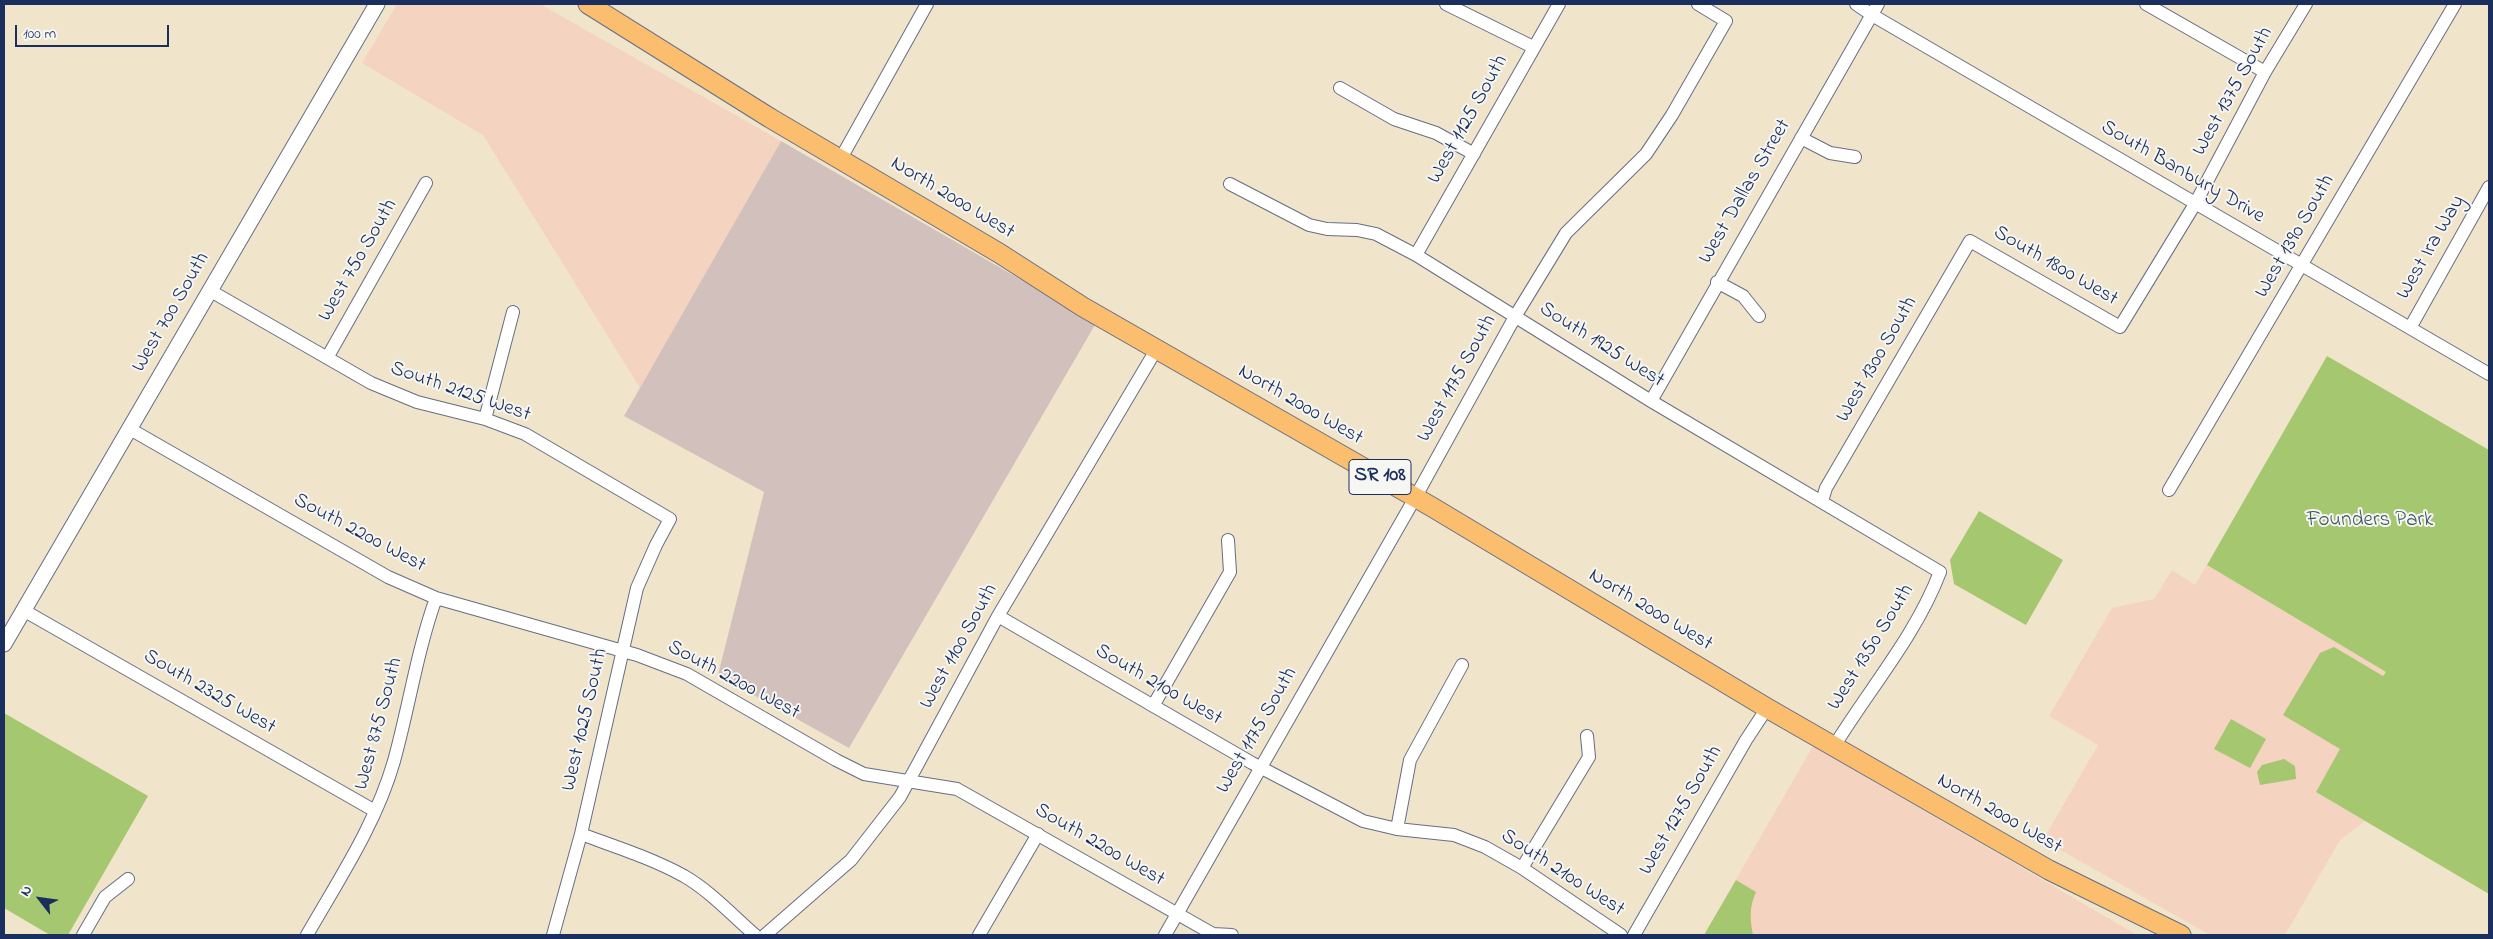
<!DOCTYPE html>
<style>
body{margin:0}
#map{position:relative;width:2493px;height:939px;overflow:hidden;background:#f0e4cb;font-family:"Indie Flower",sans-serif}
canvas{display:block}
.frame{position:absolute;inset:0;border:5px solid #1b2f5e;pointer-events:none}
.north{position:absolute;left:15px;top:874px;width:50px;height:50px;-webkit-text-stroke:4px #f6f6f2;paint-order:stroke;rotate:300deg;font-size:14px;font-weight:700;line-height:20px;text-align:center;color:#1b2f5e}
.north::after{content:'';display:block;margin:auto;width:18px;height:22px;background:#1b2f5e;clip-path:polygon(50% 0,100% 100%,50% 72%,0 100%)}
.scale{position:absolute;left:15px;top:25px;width:154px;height:22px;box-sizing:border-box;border:2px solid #1b2f5e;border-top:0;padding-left:6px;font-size:15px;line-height:18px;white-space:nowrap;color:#1b2f5e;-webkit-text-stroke:4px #f6f6f2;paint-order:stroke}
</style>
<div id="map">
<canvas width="2493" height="939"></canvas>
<div class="frame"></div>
<div class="north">N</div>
<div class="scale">100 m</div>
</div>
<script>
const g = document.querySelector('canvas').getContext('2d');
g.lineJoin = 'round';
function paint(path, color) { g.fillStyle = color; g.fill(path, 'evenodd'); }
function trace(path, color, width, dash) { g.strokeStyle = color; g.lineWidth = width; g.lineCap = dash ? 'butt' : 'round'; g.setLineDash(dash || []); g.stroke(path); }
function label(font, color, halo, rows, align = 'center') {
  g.font = font + ' "Indie Flower",sans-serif'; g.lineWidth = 4; g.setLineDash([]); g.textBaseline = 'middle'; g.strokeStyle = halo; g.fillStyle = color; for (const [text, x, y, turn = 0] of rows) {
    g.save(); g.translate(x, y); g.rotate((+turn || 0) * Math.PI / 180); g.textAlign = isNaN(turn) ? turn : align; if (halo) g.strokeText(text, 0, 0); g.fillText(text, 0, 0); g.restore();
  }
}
paint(new Path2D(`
 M397 4H540L781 141 640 388 483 135 362 63Z
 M2207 565 2386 672 2316 792 2365 821 2340 840 2285 935H2210L2043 840 2098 745 2049 716 2112 608 2154 599 2172 570 2195 585Z
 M1813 746 2137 935H1704Z`), '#f5d3c1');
paint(new Path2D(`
 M781 141 1096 323 849 748 718 675 764 492 624 416Z`), '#d1c0bc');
paint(new Path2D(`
 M2327 356 2489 450V894L2316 792 2340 749 2283 715 2320 653 2334 647 2383 676 2386 672 2207 565Z
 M1979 511 2063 560 2026 625 1954 584 1950 560Z
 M4 713 148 796 68 935H50L4 908Z
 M2231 719 2266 739 2250 768 2214 749Z
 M2284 759 2295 766 2296 779 2260 785 2257 772 2262 765Z
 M1736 880 1756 892C1749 907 1750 919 1753 935H1704Z`), '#a5c76f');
const minor = new Path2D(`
 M1446 4 1533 47
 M1856 4 1872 15 2489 374
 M2146 4 2265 72
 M1340 88 1394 119 1436 133 1474 154
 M1801 138 1830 153 1855 157
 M840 160 927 4
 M1230 184 1309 225 1327 229 1357 230 1376 234 1416 255 1651 401 1940 572C1916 635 1870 688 1835 745
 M1416 255 1559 4
 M1717 282 1743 296 1759 316
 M209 290 371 383 417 402 485 419 525 434 670 519 656 545 637 588 581 834 553 935
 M2410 328 2489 187
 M327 358 426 183
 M1651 401 1878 4
 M485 419 513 312
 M130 429 388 577 436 598 637 655 687 674 836 760 864 774 957 789 1213 934 1232 935
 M2169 490 2455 4
 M1822 501 1826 488 1970 241 2120 327 2195 204 2265 72 2306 4
 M23 610 375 811
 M998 616 1252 763 1363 821 1397 829 1454 835 1485 847 1522 868 1621 935
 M1153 706 1230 572 1228 540
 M1397 829 1410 760 1462 665
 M581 834C616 847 651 858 684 876 710 891 732 915 755 935
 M1522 868 1589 757 1587 736
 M83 935 105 897 128 879
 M307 935C339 879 376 824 394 761 409 707 417 651 436 598
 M765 935 851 860 900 797 998 616 1156 350
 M979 935 1038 834
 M1165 935 1415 498 1516 315 1566 233 1646 154 1672 115 1726 21 1698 4
 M1634 935 1746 740 1767 708`);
const tertiary = new Path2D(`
 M4 644 377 4`);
const primary = new Path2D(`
 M588 4 770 118 999 253 1083 307 1432 507 1767 708 2049 870 2181 935`);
trace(minor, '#666e84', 14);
trace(tertiary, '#666e84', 17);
trace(primary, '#666e84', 21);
trace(minor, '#fff', 12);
trace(tertiary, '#fff', 15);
trace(primary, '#fbbd6e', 19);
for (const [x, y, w] of [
 [1380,477,62]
]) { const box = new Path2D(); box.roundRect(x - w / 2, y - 17.5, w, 35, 4); g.fillStyle = '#f6f6f2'; g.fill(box); trace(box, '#1b2f5e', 1); }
label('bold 20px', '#1b2f5e', null, [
 ["SR 108",1380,477]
]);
label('21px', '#1b2f5e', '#f6f6f2', [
 ["West 1375 South",2234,92,-61],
 ["West 1125 South",1469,120,-61],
 ["South Banbury Drive",2182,173,30],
 ["West Dallas Street",1746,192,-60],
 ["North 2000 West",952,199,31],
 ["West 1390 South",2296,237,-60],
 ["West Ira Way",2432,248,-60],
 ["West 750 South",359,261,-60],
 ["South 1800 West",2055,267,30],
 ["West 700 South",172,313,-60],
 ["South 1925 West",1601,346,32],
 ["West 1300 South",1878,360,-60],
 ["West 1175 South",1458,379,-61],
 ["South 2125 West",460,393,19],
 ["North 2000 West",1300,406,30],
 ["South 2200 West",359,534,28],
 ["North 2000 West",1650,611,31],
 ["West 1100 South",960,647,-61],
 ["West 1350 South",1872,648,-58],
 ["South 2200 West",733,681,28],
 ["South 2100 West",1158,686,30],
 ["South 2325 West",209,693,30],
 ["West 1025 South",586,720,-77],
 ["West 875 South",380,724,-75],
 ["West 1175 South",1258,731,-60],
 ["West 1275 South",1682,811,-60],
 ["North 2000 West",1999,815,30],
 ["South 2200 West",1099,846,30],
 ["South 2100 West",1562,874,33]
]);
label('21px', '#3e5562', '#f6f6f2', [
 ["Founders Park",2370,522]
]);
</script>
